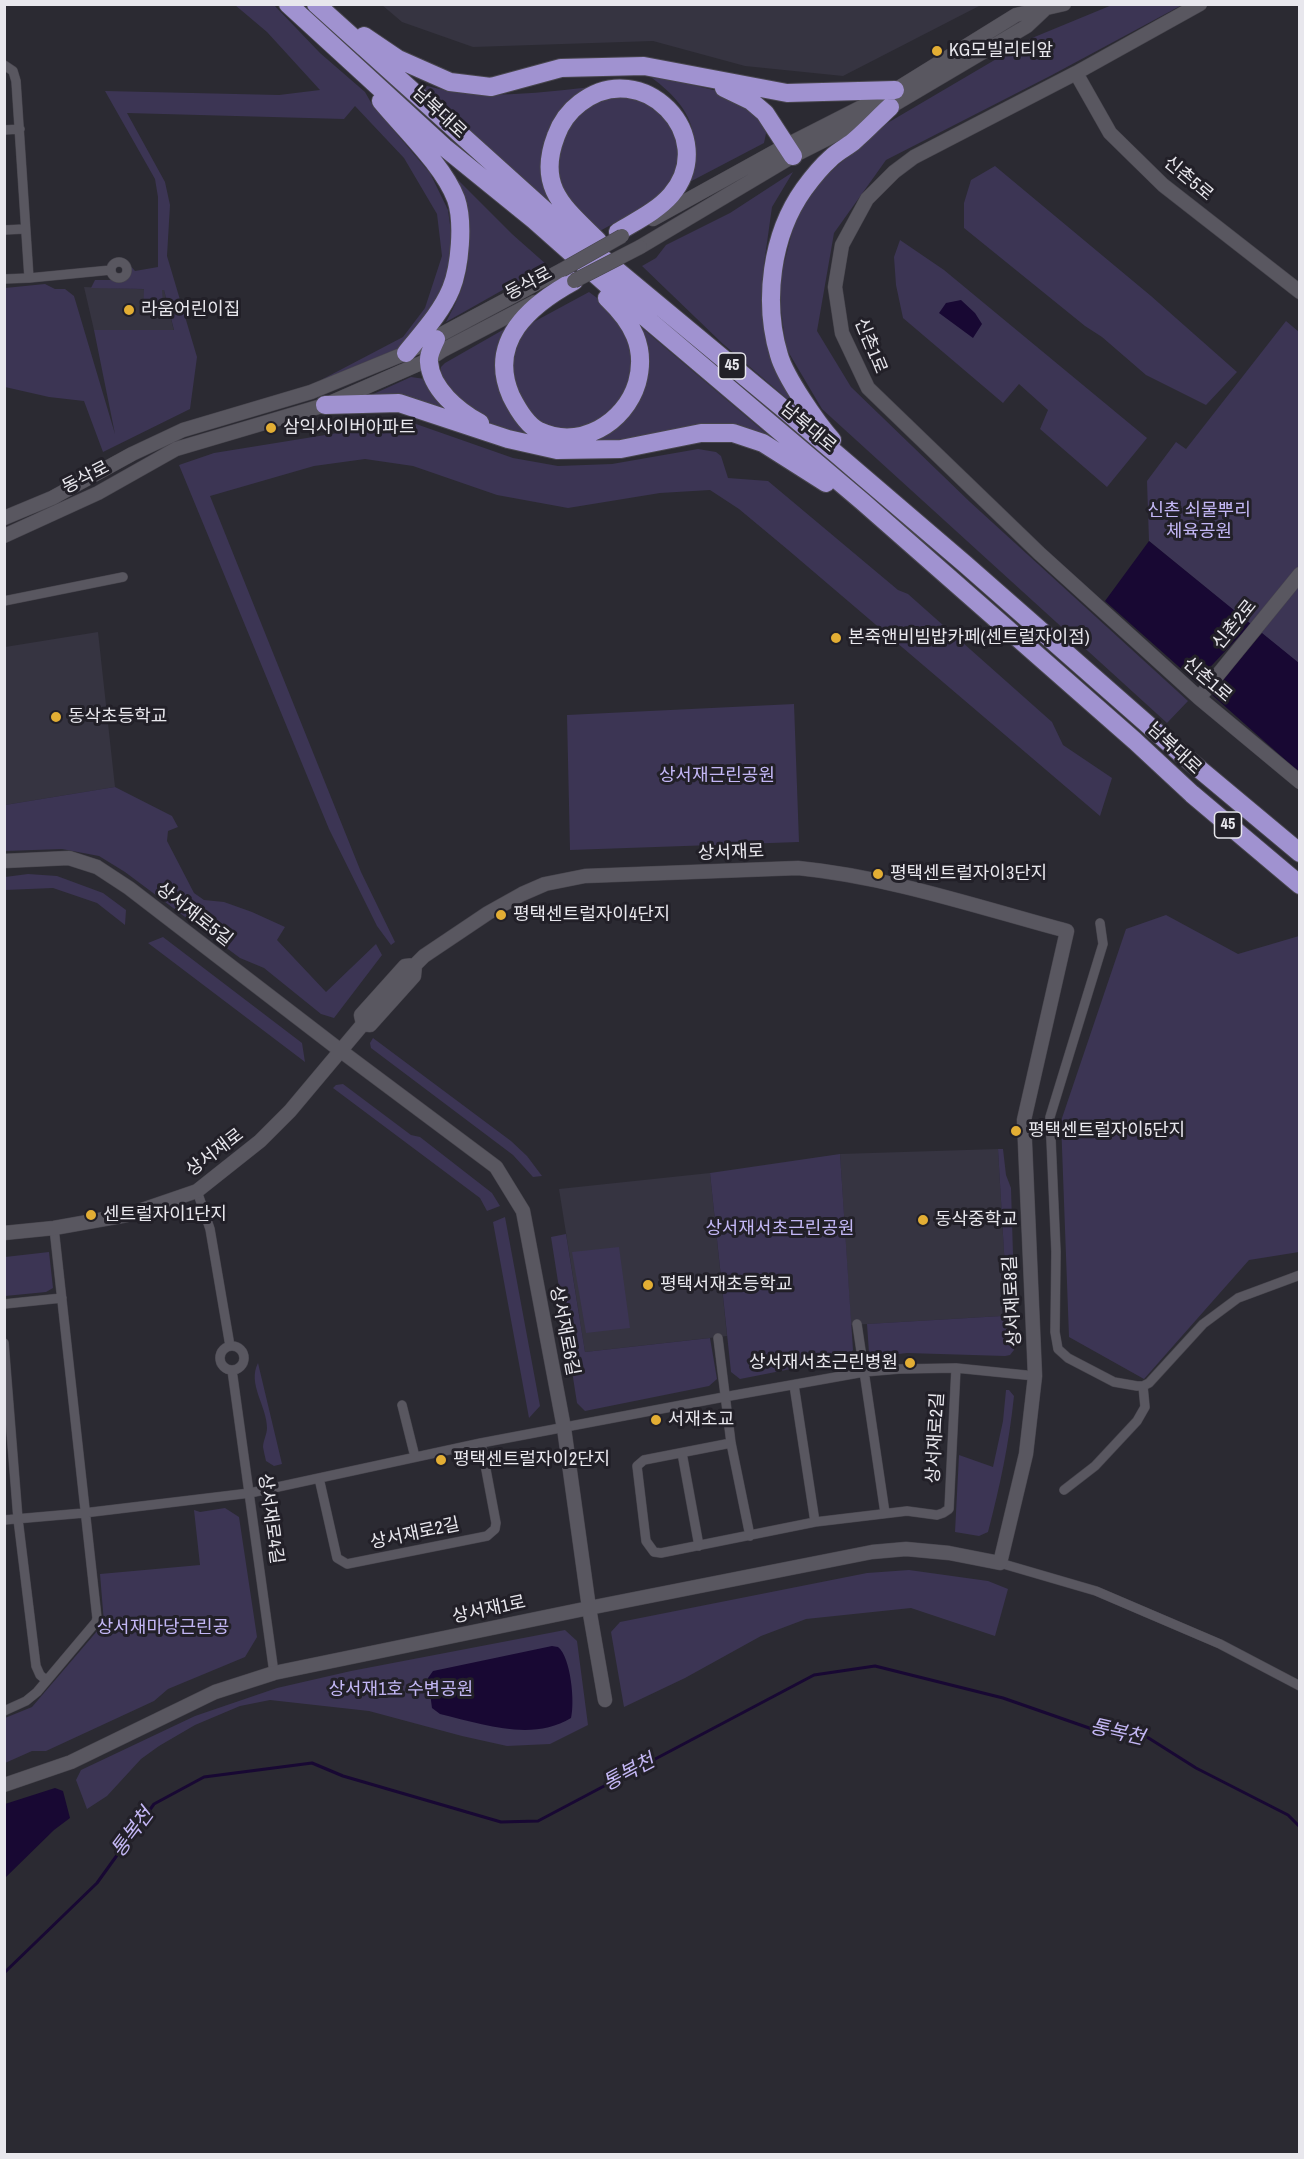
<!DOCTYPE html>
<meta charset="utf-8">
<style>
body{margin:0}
#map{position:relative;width:1304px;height:2159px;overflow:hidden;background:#2b2a32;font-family:"Archivo Narrow",sans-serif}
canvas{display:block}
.frame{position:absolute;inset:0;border:6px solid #e8e7ed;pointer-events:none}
</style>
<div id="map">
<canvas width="1304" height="2159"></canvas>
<div class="frame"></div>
</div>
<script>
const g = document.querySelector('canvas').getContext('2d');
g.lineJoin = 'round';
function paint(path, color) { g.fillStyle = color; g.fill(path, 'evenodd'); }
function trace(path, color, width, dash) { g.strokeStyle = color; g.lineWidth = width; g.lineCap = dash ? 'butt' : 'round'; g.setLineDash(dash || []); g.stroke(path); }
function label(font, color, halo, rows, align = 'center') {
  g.font = font + ' "Archivo Narrow","Noto Sans KR",sans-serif'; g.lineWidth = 6; g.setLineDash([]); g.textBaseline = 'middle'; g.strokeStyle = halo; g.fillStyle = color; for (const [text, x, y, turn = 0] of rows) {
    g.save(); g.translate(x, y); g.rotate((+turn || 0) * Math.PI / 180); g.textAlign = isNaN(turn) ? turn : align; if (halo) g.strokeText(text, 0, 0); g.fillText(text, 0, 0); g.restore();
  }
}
paint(new Path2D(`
 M382 5H981L843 76 745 66 653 41 473 47 402 22Z
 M84 287 164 290 174 331 94 330Z
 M98 632 115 787 5 805V647Z
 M998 1149 1006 1286 1002 1316 851 1325 840 1154Z
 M710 1173 727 1336 585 1352 559 1189Z`), '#363441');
paint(new Path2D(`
 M235 5H274L320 53 365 92 373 106 430 173 448 210 454 254 440 299 401 348 395 353 324 384 321 380 403 337 425 308 442 256 437 214 404 158 355 106 344 119 127 113 165 182 170 205 167 256 197 357 190 409 103 452 84 401 49 397 5 387V288L45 284 55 289H65L74 296 115 434 94 330H174L164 290H162L164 317 143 314 144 289 91 288 95 280H121L129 271 128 263 135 271 158 267V197L155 179 105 91 279 95 320 90 267 32Z
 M1112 5H1182L1052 75 886 160 834 233 817 331 851 387 970 502 1188 701 1167 723 822 409 786 348 778 287 798 209 825 177 879 128 1032 38Z
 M652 78 668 79 730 94 768 124 764 143 680 187C683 174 692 154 693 140 694 114 671 92 652 78Z
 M417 83C482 103 537 92 603 86L584 94 543 177 547 194 552 206Z
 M604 96 646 99 679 133 677 174 658 199 598 232 569 205 558 174 559 139 573 116Z
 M443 165 512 234 547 265 446 322C483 256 469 230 443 165Z
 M995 166 1151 296 1237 372 1206 405 1146 375 1102 337 1085 326 964 228V203L971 180Z
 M793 172 772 207 764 264 763 289 799 409 723 344 642 266 656 258 666 245 730 213Z
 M900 240 944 270 1147 438 1107 487 1040 429 1048 410 1019 384 1003 403 903 318 896 285 894 257Z
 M589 292 612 309 630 339 633 358 624 401 605 421 574 433 536 422 512 386 513 352 528 325Z
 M1286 321 1299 332V664L1149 541 1147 481 1176 442 1186 449Z
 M635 322 781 446 762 436 730 427 696 426 657 437 607 444 566 445 530 437 484 422 461 405 445 387 441 375V367L445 363 515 323C509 336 503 347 501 361 494 414 538 450 587 439 593 437 601 437 605 434 619 428 631 409 637 396 650 365 648 352 635 322Z
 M411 377 425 379 458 415 369 396Z
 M383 418 416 424 513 458 558 466 612 464 698 449 716 452 721 456 728 478 768 481 898 590 908 594 1052 722 1063 745 1112 778 1100 816 787 549 739 509 710 490 660 493 568 508 497 495 413 466 365 459 314 466 210 496 361 872 395 942 391 945 377 926 329 829 179 465 214 453 350 431 366 421Z
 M794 704 799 842 570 850 567 715Z
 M115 787 172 816 178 827 168 831 167 841 194 893 204 900 224 902 252 912 285 927 277 940 326 992 376 944 382 955 334 1018 321 1014 264 968 240 958 125 872 99 856 62 849 5 851V805Z
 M28 874 57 876 103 893 126 910 125 925 97 903 53 888 5 890V877Z
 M1166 915 1238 954 1299 936V1252L1249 1260 1144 1379 1069 1337 1061 1121 1126 929Z
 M163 937 302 1043 305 1062 148 943Z
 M373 1038 511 1141 527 1156 542 1176 533 1177 513 1155 371 1048 370 1043Z
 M343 1084 411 1135 420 1137 492 1193 500 1206 487 1211 480 1198 333 1088 336 1085Z
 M998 1149H1003L1006 1175 1011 1188 1014 1288 1010 1305 1014 1350 1010 1355 1005 1356 907 1353 874 1357 869 1353 867 1324 1002 1316 1006 1286Z
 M840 1154 853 1350 847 1358 740 1379 731 1372 710 1173Z
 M505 1217 540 1406 529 1418 493 1222Z
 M566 1234 585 1352 710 1338 717 1379 709 1386 585 1411 577 1403 551 1237Z
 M619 1247 630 1328 586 1333 572 1252Z
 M49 1252 53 1288 46 1292 5 1296V1257Z
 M258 1363 282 1464 274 1466 266 1461C265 1457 264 1452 263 1447 263 1441 267 1434 267 1428 267 1406 247 1384 258 1363Z
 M1006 1390H1009L1014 1396C1009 1444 1000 1486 988 1532L979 1536 955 1532 959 1455 993 1467 1003 1421Z
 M225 1508 239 1517 257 1637 245 1657 168 1689 154 1701 46 1751H32L5 1763V1718L32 1707 104 1623 100 1574 200 1565 194 1510 200 1512Z
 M909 1570 988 1581 1008 1589 995 1636 911 1608 806 1619 761 1636 685 1678 624 1707 611 1632 620 1622 867 1573Z
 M565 1630 577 1641 588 1725 550 1744 507 1746 462 1736 369 1711 270 1700 240 1706 195 1725 159 1746 141 1759 107 1796 87 1809 76 1780 81 1770 195 1716 277 1688 351 1671Z`), '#3c3554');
paint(new Path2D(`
 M961 300 975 313 982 324 973 338 939 313 946 303Z
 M1149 541 1251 624 1196 682 1105 601Z
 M1262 633 1299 663V772L1211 694Z
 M552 1646 558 1647C571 1657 575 1703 571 1718 532 1742 482 1724 440 1714L432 1708 428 1678 433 1671Z
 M55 1788 63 1791 70 1818 54 1830 5 1878V1804Z`), '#180833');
trace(new Path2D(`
 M4 1973 97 1883 154 1804 204 1777 312 1763 343 1776 501 1822 538 1821 814 1675 875 1666 1003 1698 1092 1729 1147 1737 1196 1768 1288 1815 1300 1827`), '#180833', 3);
const street = new Path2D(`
 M4 65 13 71 16 81 29 278 4 279
 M4 130 20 129
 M4 230 24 229
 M111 270a8 8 0 1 1 16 0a8 8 0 1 1-16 0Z
 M29 278 111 270
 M4 601 123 577
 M1100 923 1103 944 1050 1117 1056 1252 1055 1332 1058 1349 1068 1358 1114 1382 1137 1386H1143L1149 1383 1203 1324 1238 1298 1300 1275
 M197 1191 210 1229 230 1346
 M4 1304 62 1298
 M857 1324 885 1513
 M718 1338 731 1443 750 1536
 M4 1343 18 1519 36 1666 40 1675 46 1680
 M220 1358a12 12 0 1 1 24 0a12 12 0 1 1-24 0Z
 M232 1370 274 1673
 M794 1385 815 1522
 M402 1405 415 1457
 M731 1443 644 1460 637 1466 646 1541 654 1552 661 1553 815 1522 907 1511 937 1515 943 1513 949 1509 956 1368
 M682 1453 699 1546
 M319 1478 337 1558 347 1564 487 1536 495 1529 496 1523 481 1443
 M1064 1490 1095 1466 1137 1421 1145 1407 1143 1386
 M4 1520 84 1513 250 1493 481 1443 724 1397 864 1372 899 1369 956 1368 1035 1376
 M1000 1563 1096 1591 1220 1644 1300 1686
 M4 1711 26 1701 37 1692 96 1622 97 1618 54 1228`);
const secondary = new Path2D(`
 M1200 4 1076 73 914 157 894 172 867 199 842 245 835 287 842 333 868 388 1039 553 1199 698 1300 782
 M1076 73 1110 133 1163 185 1300 292
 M653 219 785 146 895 90 1016 15 1064 4
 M640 247 793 156 890 107 1027 26 1044 10
 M4 518 52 498 132 454 183 430 311 392 406 353 562 270
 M4 536 98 493 176 449 325 405 428 360 443 350 535 302
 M1199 698 1300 574
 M4 861 69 858 97 867 129 888 341 1051 496 1167 523 1211 564 1428 589 1608 605 1700
 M4 1233 54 1228 127 1215 197 1191 260 1141 290 1111 363 1024 370 1025 414 976 415 965
 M4 1785 71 1762 215 1692 274 1673 589 1608 872 1552 906 1549 949 1553 1000 1563 1026 1454 1035 1376 1024 1120 1067 931C978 907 889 877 798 868L585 876 545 884 522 894 488 913 424 956 415 965 405 966 361 1015 363 1024`);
const highway = new Path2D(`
 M288 4 444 147 534 220 613 290 863 502 1135 741 1192 794 1300 885
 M316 4 549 214 785 410 965 564 1179 752 1300 853
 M364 36 398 59 450 82 491 87 561 68 644 66 787 93 895 90
 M724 88 751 101 765 113 793 156
 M381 101C404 129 443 165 456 199 464 222 460 267 451 289 441 313 422 333 406 353
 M598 241C565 208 536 188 556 136 561 122 568 112 580 103 642 55 721 136 671 195 657 211 636 221 618 232
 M574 281C530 305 487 341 511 396 517 408 527 425 539 431 580 450 625 423 637 383 647 347 632 322 607 298
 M436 339C433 346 428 355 429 362 431 389 458 411 480 423
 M325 405 399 403 508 439 557 450 621 449 701 433H733L763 443 826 483
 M832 440C817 423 785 377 779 355 763 302 771 235 804 189 812 178 822 166 831 158 838 151 847 147 853 142 866 131 878 118 890 107`);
trace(street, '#47454d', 10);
trace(secondary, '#47454d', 15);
trace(highway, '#47454d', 20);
trace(street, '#595760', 9);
trace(secondary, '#595760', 14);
trace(highway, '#a092d0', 18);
const secondaryBridge = new Path2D(`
 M562 270 622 236
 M574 281 640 247`);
trace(secondaryBridge, '#47454d', 15, []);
trace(secondaryBridge, '#595760', 14);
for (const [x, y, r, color] of [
 [937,51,6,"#e3ae34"],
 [129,310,6,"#e3ae34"],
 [271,428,6,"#e3ae34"],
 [836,638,6,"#e3ae34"],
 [56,717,6,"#e3ae34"],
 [878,874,6,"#e3ae34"],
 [501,915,6,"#e3ae34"],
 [1016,1131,6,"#e3ae34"],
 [91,1215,6,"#e3ae34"],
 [923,1220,6,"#e3ae34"],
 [648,1285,6,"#e3ae34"],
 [910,1363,6,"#e3ae34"],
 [656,1420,6,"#e3ae34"],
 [441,1460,6,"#e3ae34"]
]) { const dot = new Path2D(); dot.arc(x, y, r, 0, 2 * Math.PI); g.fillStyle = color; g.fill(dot); trace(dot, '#222028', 2); }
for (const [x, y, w] of [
 [732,366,27],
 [1228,825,27]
]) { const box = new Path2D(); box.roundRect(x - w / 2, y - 13, w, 26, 4.5); g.fillStyle = '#222028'; g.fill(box); trace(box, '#e8e7ed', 1.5); }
label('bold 16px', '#e8e7ed', null, [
 ["45",732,366],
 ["45",1228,825]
]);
label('18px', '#e8e7ed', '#222028', [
 ["KG모빌리티앞",949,51],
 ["라움어린이집",141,310],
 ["삼익사이버아파트",283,428],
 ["본죽앤비빔밥카페(센트럴자이점)",848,638],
 ["동삭초등학교",68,717],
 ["평택센트럴자이3단지",890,874],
 ["평택센트럴자이4단지",513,915],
 ["평택센트럴자이5단지",1028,1131],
 ["센트럴자이1단지",103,1215],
 ["동삭중학교",935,1220],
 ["평택서재초등학교",660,1285],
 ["상서재서초근린병원",898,1363,"right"],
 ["서재초교",668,1420],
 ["평택센트럴자이2단지",453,1460]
], 'left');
label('18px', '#e8e7ed', '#222028', [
 ["남북대로",439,113,43],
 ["신촌5로",1188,179,40],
 ["동삭로",529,284,-28],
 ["신촌1로",870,346,68],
 ["남북대로",808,428,40],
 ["동삭로",86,478,-27],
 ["신촌2로",1235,625,-51],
 ["신촌1로",1207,680,41],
 ["남북대로",1174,749,43],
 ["상서재로",731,853,-2],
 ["상서재로5길",194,915,38],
 ["상서재로",215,1153,-37],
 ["상서재로8길",1013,1301,-93],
 ["상서재로6길",564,1331,79],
 ["상서재로2길",936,1438,-87],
 ["상서재로4길",270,1519,82],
 ["상서재로2길",415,1534,-12],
 ["상서재1로",489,1610,-12]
]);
label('18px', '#c3b7f5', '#222028', [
 ["신촌 쇠물뿌리",1199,511],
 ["체육공원",1199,532],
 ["상서재근린공원",717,776],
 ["상서재서초근린공원",780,1229],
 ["상서재마당근린공",163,1628],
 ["상서재1호 수변공원",401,1690]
]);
label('italic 20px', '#c4b7f5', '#222028', [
 ["통복천",1117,1733,13],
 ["통복천",629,1773,-28],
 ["통복천",133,1833,-53]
]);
</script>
